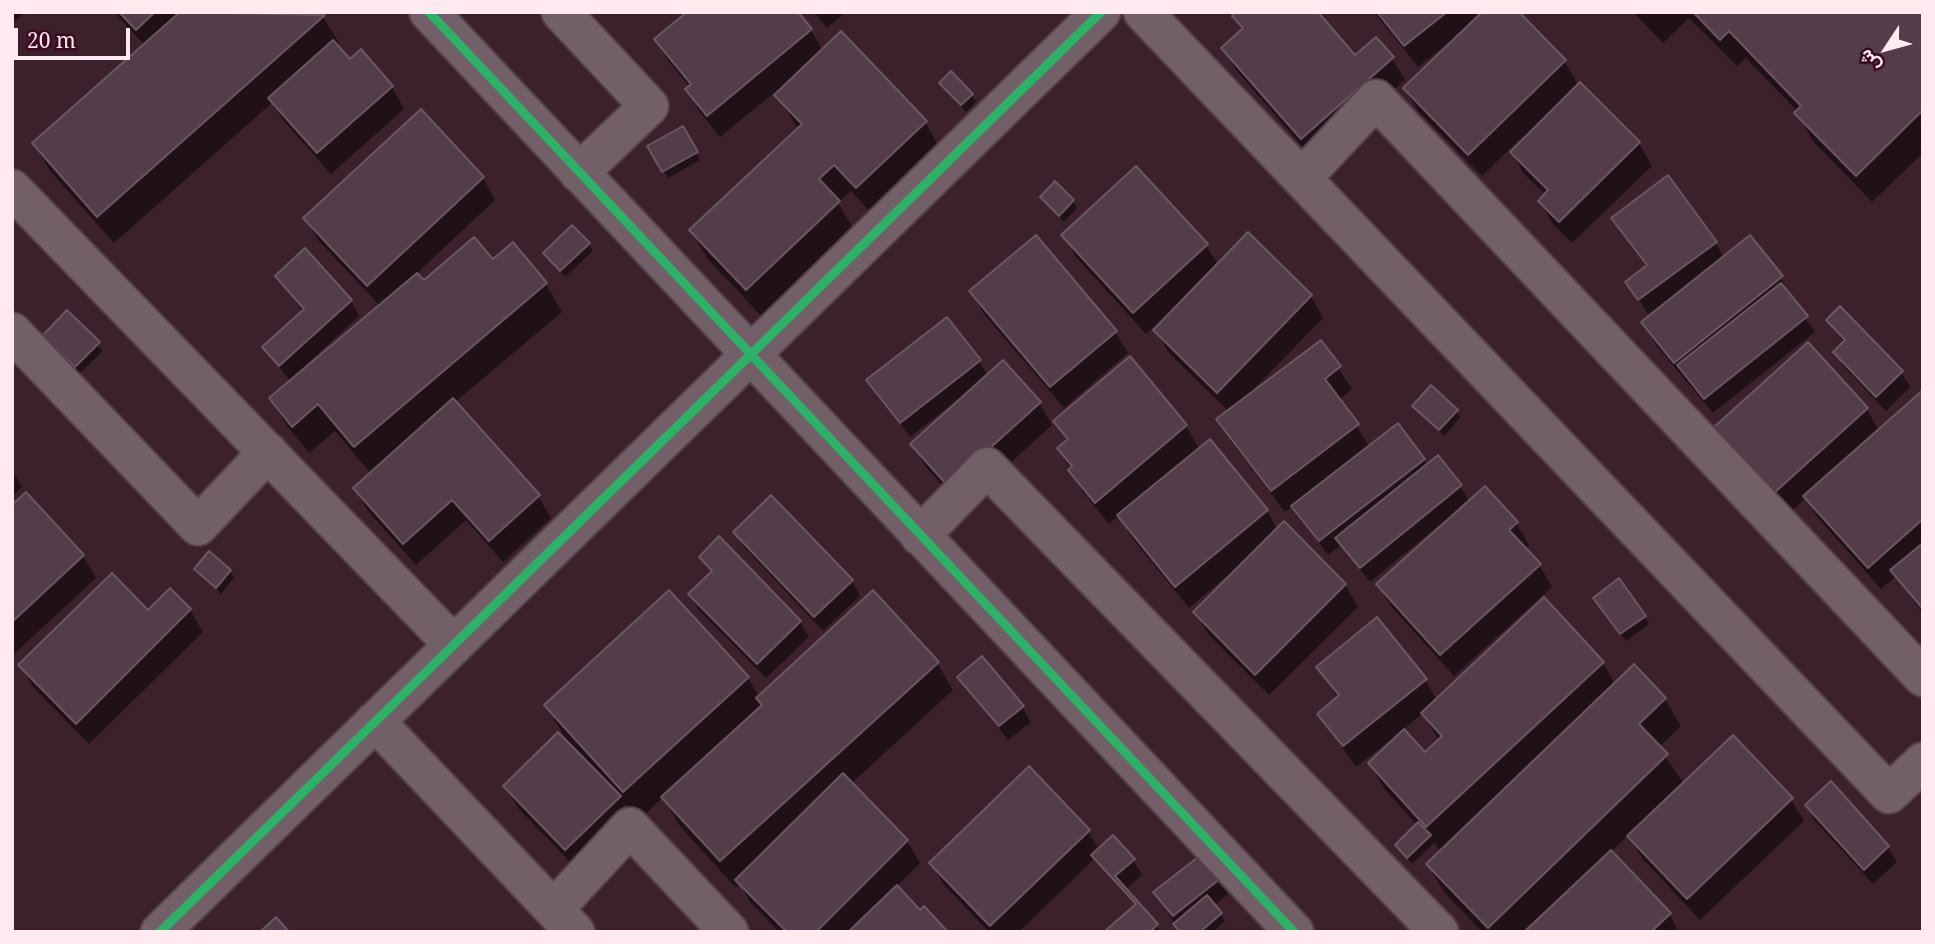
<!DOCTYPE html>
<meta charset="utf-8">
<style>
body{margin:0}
#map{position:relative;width:1935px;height:944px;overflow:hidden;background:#3c212c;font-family:"Noto Serif",Vazirmatn,serif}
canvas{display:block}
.frame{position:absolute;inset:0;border:14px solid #ffeaf0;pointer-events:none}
.north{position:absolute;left:1851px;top:14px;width:70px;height:70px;-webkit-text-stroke:5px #3c0a21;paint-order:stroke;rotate:234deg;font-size:19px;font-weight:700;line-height:28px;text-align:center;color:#ffeaf0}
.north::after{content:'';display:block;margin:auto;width:24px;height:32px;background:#ffeaf0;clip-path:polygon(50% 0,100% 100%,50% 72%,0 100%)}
.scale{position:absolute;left:14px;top:28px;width:116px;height:32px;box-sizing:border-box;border:4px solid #ffeaf0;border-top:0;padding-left:9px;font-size:21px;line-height:24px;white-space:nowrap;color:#ffeaf0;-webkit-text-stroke:5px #3c0a21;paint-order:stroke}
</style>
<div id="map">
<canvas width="1935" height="944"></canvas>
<div class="frame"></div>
<div class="north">ش</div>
<div class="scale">20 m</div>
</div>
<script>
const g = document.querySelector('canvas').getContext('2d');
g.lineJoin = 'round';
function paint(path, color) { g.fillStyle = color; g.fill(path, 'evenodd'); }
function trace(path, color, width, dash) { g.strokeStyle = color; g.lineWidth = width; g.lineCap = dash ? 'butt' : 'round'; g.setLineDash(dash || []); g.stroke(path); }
paint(new Path2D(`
 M12 12H25L12 24Z
 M114 12H320L339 43 336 46 350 61 361 52 392 87 404 109 331 174 283 120 273 102 114 243 50 171 34 144 146 47Z
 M814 12H845V13L827 28Z
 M1374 12H1517L1564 61 1579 86 1580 84 1639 144 1652 166 1572 243 1552 223 1540 201 1546 195 1524 174 1512 152 1525 139 1522 137 1482 176 1418 111 1405 89 1453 42 1452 40 1418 67Z
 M1633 12H1923V153L1872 202 1812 140 1798 112 1746 58 1737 66 1689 18 1663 43Z
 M1234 16 1355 58 1375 39 1392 58 1405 80 1314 160 1236 70 1223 48 1243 31Z
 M811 30 823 51 925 122 941 150 873 215 851 191 838 203 854 230 762 317 707 258 691 231 798 129 775 92 720 137 699 111 687 89 690 87 669 62 656 40Z
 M941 83 972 95 976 102 966 112Z
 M682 128 700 160 668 178 649 147Z
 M483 178 495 200 416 274 424 282 493 261 512 244 546 284 562 312 454 403 538 496 551 518 503 562 466 520 416 565 367 510 355 488 371 474 335 431 309 453 287 426 271 399 291 382 264 348 303 312 277 276 351 301 359 316 306 365 308 367 380 306 318 240 305 218Z
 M1042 198 1073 201 1077 208 1064 222Z
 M1614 218 1716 243 1724 258 1781 277 1792 300 1815 332 1713 413 1656 345 1644 323 1660 309 1658 307 1648 314 1627 282 1647 267Z
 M1064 235 1206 245 1218 265 1311 296 1323 318 1252 391 1321 342 1352 389 1339 400 1370 447 1424 460 1427 465 1460 486 1470 502 1516 523 1529 545 1525 549 1539 565 1552 587 1454 676 1391 606 1378 584 1446 523 1444 521 1370 582 1341 545 1328 555 1293 506 1285 512 1231 441 1219 419 1229 412 1168 352 1154 327 1146 334 1076 257Z
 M589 244 593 251 565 277 545 254Z
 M971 292 1115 332 1128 353 1064 408 984 314Z
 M67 313 103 351 80 373 44 336Z
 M1828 321 1901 372 1910 387 1886 411 1844 367 1835 352 1844 343Z
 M1808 344 1867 409 1879 431 1923 393V614L1896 576 1881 589 1818 518 1806 498 1787 515 1728 450Z
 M979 361 988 376 1039 403 1052 425 962 507 925 466 912 444 959 402 957 400 910 437 869 380Z
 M1414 407 1456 411 1460 418 1444 436Z
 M1056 421 1186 426 1200 450 1267 511 1278 530 1345 585 1358 607 1269 695 1208 634 1195 612 1233 574 1232 572 1189 608 1132 538 1119 515 1109 524 1083 492 1059 449 1068 442Z
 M12 470 22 487 12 497Z
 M26 495 83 556 96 578 12 656V507Z
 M735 532 852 581 860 596 823 631 744 547Z
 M701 557 800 622 809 637 766 678 699 610 690 595 712 574Z
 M196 569 230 571 234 578 221 594Z
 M170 590 190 610 203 632 89 744 33 687 20 665 148 612Z
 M669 593 748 678 759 697 937 663 953 690 851 784 907 841 920 863 896 887 920 912 946 932H779L750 902 740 884 736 888 679 825 663 797 640 819 622 802 632 819 579 871 518 808 505 786 566 740 546 705Z
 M1599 605 1645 617 1649 624 1626 641Z
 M1603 663 1615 684 1665 699 1681 726 1659 747 1684 784 1791 799 1804 821 1700 920 1642 858 1628 835 1611 852 1669 914 1679 932H1482L1444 892 1428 865 1441 852 1434 843 1412 864 1397 845 1417 825 1386 791 1370 764 1399 736 1398 734 1356 767 1319 714 1338 698 1318 667 1425 680 1437 700ZM1423 713 1439 741 1425 755 1403 730Z
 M960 677 1022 707 1031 722 1008 740Z
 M1830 784 1888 847 1897 862 1873 884 1815 821 1807 806Z
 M1088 831 1099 850 1133 860 1142 875 1123 892 1095 858 1019 932H989L944 885 931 863Z
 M1219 879 1228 894 1214 906 1225 921 1213 932H1180L1155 892Z
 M1138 904 1161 932H1108Z`), '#0007');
const building = new Path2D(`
 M119 12H155L136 30Z
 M180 12 325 15 97 217 32 143Z
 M687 12H798L812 29 707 116 685 89 691 84 654 39Z
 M1236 12H1318L1355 55 1376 37 1394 57 1301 139 1221 48 1243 28 1232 16Z
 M1377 12H1447L1404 46Z
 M1482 12H1519L1566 60 1468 155 1403 88Z
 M1693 12H1923V110L1856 176 1794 113 1801 106 1729 31 1720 40Z
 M841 31 927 121 856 188 834 165 819 179 840 201 746 290 689 230 802 124 774 95Z
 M333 40 350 59 361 49 393 86 317 153 268 98Z
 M951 71 973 94 961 105 939 83Z
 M1580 82 1640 142 1559 222 1538 201 1548 190 1510 152Z
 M421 109 484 177 367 286 303 218Z
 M683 126 698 152 662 172 647 146Z
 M1136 166 1208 244 1133 313 1061 235Z
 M1668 175 1717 242 1638 300 1625 282 1647 265 1611 218Z
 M1055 181 1074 200 1059 216 1040 197Z
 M572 225 590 243 560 271 543 253Z
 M1248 232 1312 295 1217 393 1153 330Z
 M1036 235 1117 331 1050 387 969 291Z
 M1750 235 1783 276 1674 363 1641 322Z
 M474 237 493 259 513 242 547 283 354 447 318 404 292 427 269 398 417 273 424 280Z
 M305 248 352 300 279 366 262 347 304 309 275 276Z
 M1781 283 1808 316 1704 399 1677 365Z
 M1840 306 1903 371 1876 397 1833 352 1845 340 1826 320Z
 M67 310 100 342 75 367 42 336Z
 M947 317 981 360 900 423 866 380Z
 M1321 340 1341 366 1325 379 1359 424 1271 491 1216 419Z
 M1808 342 1868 408 1773 494 1713 428Z
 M1130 356 1187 425 1095 503 1068 470 1072 466 1057 448 1068 439 1053 421Z
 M1003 360 1041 402 948 486 910 444Z
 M1431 385 1458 410 1439 430 1412 406Z
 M1923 390V519L1868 568 1803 496Z
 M453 398 540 495 489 541 452 500 403 544 353 488Z
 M1398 423 1425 459 1319 541 1291 506Z
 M1210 439 1268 510 1175 587 1117 515Z
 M1438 455 1462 485 1360 568 1335 538Z
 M1485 486 1518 522 1509 530 1541 564 1440 655 1376 584Z
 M26 492 84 555 12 622V505Z
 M771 495 853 580 814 617 733 532Z
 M1284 521 1346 584 1255 675 1193 612Z
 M719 536 801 621 757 664 688 594 712 571 699 557Z
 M1923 543V609L1890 570Z
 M209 551 231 570 216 588 194 569Z
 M112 573 148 610 170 588 191 609 76 724 18 665Z
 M1619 578 1646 616 1620 634 1593 598Z
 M669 590 749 677 623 792 544 705Z
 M873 590 939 662 720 861 661 797 762 705 756 698Z
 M1544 597 1604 662 1426 827 1368 763 1404 729 1425 752 1442 736 1421 713Z
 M1377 617 1427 679 1343 746 1317 714 1339 695 1316 667Z
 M982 656 1024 706 999 726 957 677Z
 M1634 664 1666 698 1639 724 1668 754 1488 928 1426 864Z
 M558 732 621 796 565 850 503 786Z
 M1733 735 1793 798 1687 899 1627 836Z
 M1029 766 1090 830 990 926 929 863Z
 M843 773 908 840 816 932H787L735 880Z
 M1831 781 1889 846 1864 870 1805 805Z
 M1418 822 1431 835 1407 858 1395 845Z
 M1113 835 1135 859 1115 876 1158 924 1150 932 1105 931 1136 904 1091 855Z
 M1611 850 1671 913 1651 932H1524Z
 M1202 854 1221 878 1173 916 1153 892Z
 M897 885 920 910 924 906 948 932H848Z
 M1207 895 1222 913 1200 932H1180L1173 924Z
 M276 917 289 932H260Z`);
paint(building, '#523d49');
trace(building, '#6c5662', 2);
const street = new Path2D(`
 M429 12 1294 932
 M561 12 649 106 579 173
 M1143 12 1889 794 1923 762
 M1302 178 1376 99 1923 677
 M12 189 454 645
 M12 332 198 526 268 452
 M920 536 987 467 1439 932
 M375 721 575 932
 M554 909 630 827 729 932
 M160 932 1101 12`);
trace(street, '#554048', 42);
trace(street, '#735f67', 38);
trace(new Path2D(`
 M429 12 1294 932
 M160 932 1101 12`), '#2db169', 9);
</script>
